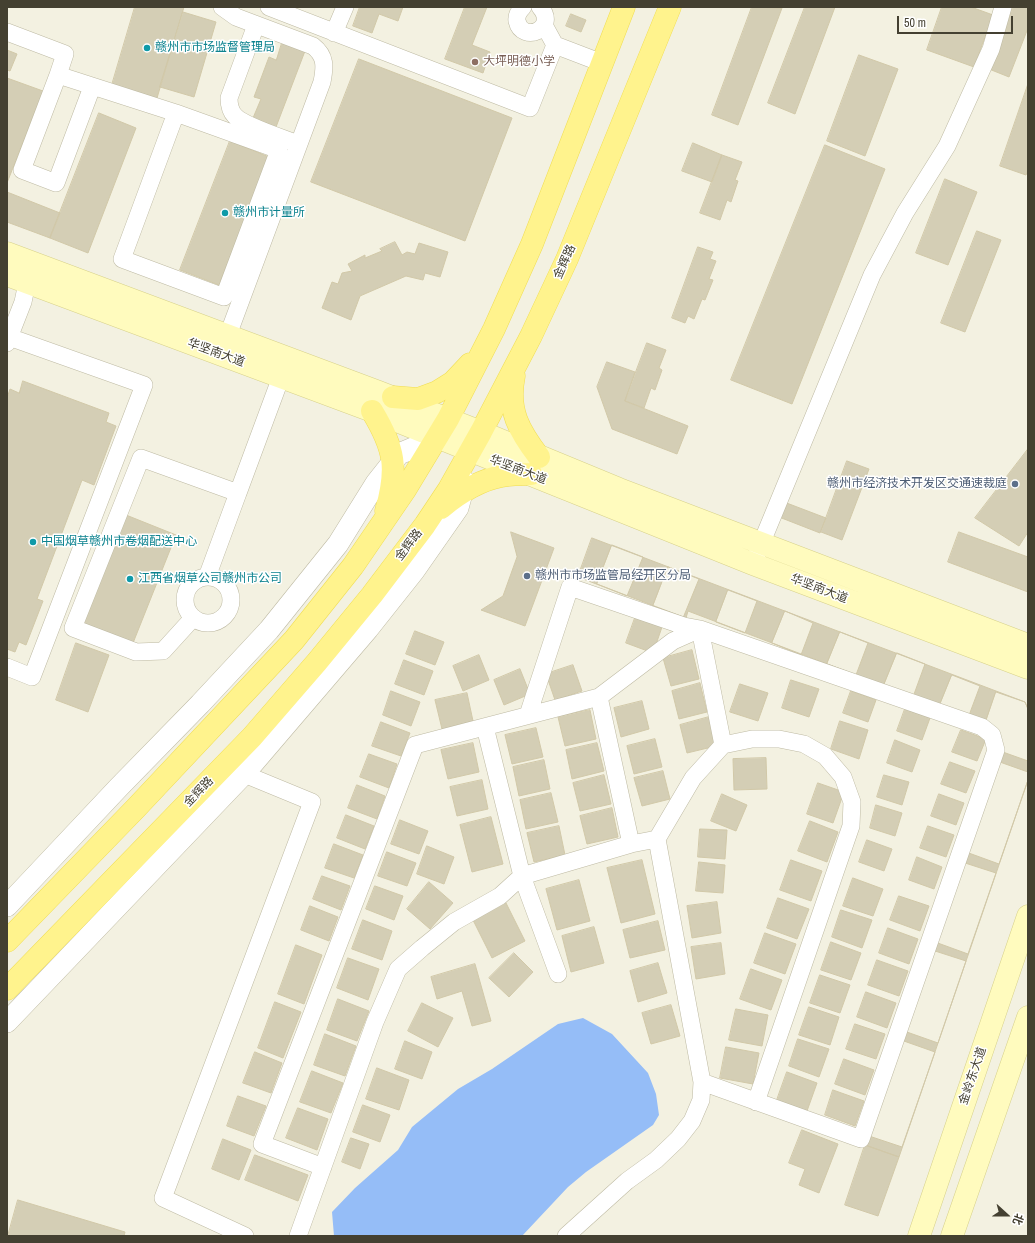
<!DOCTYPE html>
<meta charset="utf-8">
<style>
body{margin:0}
#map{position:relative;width:1035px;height:1243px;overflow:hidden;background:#f3f1e1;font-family:"Archivo Narrow","Noto Sans SC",sans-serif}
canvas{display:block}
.frame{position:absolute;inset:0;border:8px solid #444031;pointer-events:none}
.north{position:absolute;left:987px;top:1195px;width:40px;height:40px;-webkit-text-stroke:3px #fff;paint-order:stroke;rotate:111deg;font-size:11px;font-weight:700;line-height:16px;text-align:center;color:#444031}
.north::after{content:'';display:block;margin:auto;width:14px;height:18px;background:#444031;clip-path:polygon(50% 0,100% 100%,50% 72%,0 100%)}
.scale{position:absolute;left:897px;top:16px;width:116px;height:18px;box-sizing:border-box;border:2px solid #444031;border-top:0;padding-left:5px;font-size:12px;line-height:14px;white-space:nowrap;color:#444031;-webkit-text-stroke:3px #fff;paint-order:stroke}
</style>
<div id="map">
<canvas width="1035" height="1243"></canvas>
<div class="frame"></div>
<div class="north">北</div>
<div class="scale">50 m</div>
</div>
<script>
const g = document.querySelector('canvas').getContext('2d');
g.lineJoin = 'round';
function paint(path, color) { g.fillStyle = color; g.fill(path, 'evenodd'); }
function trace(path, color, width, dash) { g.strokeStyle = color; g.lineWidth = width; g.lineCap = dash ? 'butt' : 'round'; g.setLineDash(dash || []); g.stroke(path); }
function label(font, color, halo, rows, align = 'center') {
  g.font = font + ' "Archivo Narrow","Noto Sans SC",sans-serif'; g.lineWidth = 3; g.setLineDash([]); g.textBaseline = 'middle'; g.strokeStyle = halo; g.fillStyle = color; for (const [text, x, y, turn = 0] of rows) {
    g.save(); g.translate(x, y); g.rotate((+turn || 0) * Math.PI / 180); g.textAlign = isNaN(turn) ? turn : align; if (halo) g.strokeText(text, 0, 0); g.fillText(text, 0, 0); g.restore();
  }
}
paint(new Path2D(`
 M583 1018 612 1034 648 1073 656 1094 659 1115 653 1125 586 1172 568 1187 522 1236H334L332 1212 355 1188 398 1150 412 1127 458 1089 492 1069 558 1024Z`), '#95bdf7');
const building = new Path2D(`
 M135 7H184L157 98 112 85Z
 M360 7H403L398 21 379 14 372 33 353 26Z
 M465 7H487L472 45 490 52 483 73 445 59Z
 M752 7 782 8 738 125 712 115Z
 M805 7H835L795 114 768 103Z
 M942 7H971L993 15 974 67 927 50Z
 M1013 7H1028V28L1009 77 989 69Z
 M183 12 216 22 194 97 160 87Z
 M571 14 586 20 581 32 566 26Z
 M282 43 305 51 276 127 253 118 261 99 254 97 269 57 276 60Z
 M7 50 17 54 10 71 7 70Z
 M859 55 898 69 865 156 827 141Z
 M359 59 512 118 465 241 311 182Z
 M7 78 43 91 7 183Z
 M1028 84V170L1026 175 1000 166Z
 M99 113 136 128 88 253 50 238Z
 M230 141 269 157 219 285 180 270Z
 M693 143 722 155 712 182 682 171Z
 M825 145 885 169 792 404 731 380Z
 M722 155 742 162 735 180 738 181 731 202 727 200 720 220 700 213Z
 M945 179 977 192 948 265 916 253Z
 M7 192 60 213 50 238 7 222Z
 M977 231 1001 240 965 332 941 323Z
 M395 242 402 255 407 252 415 254 419 243 448 252 440 277 425 273 423 280 406 276 360 296 351 320 322 308 332 282 338 284 342 273 352 271 348 264 365 255V258L382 251 380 249Z
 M698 247 713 252 710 259 716 261 709 279 713 280 705 300 702 299 694 319 688 316 685 323 672 318Z
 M647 343 666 350 659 368 662 370 655 390 651 388 644 408 625 401Z
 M607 362 635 372 625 401 688 426 677 454 612 429 597 387Z
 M23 381 109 413 106 422 116 426 94 485 82 480 37 599 43 601 26 645 19 642 15 652 7 649V398L10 389 19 393Z
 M1028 449V532L1019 546 975 518Z
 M847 461 869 469 842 540 821 532Z
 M784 502 826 518 820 533 779 517Z
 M126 515 176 535 133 643 83 623Z
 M511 532 554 548 525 626 481 610 503 596 517 557Z
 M959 532 1028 557V592L948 562Z
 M592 538 1025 702 1028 709V780L899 1157 865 1145 1001 748 993 727 688 611 686 618 578 577Z
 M612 545 643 557 627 596 597 584Z
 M668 567 699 579 683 618 653 606Z
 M728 590 757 601 745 633 716 622Z
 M785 611 813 623 801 655 772 643Z
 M635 618 662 627 653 653 626 643Z
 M415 631 444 642 435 665 406 654Z
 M840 632 868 643 856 675 827 664Z
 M76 643 109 655 88 712 56 700Z
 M692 650 699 679 671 686 663 658Z
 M897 653 925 664 913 697 884 685Z
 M479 655 489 680 463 691 453 666Z
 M404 660 433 671 424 695 395 684Z
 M573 665 582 691 555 700 546 674Z
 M520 669 530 694 504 705 494 680Z
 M952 675 980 686 968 718 939 707Z
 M791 680 819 689 809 717 782 708Z
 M700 683 707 712 679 719 672 691Z
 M740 684 768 693 758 721 730 712Z
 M391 691 420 702 411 726 383 715Z
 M851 691 876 700 868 722 843 713Z
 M996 692 1025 702 1028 709V761L1000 751 985 724Z
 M467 693 473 721 442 729 435 700Z
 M642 701 649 729 621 737 614 708Z
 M905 709 930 718 922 740 897 731Z
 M590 710 596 739 565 746 558 717Z
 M709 717 716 746 687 753 680 725Z
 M840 721 868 730 859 759 831 749Z
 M381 722 410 733 401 756 372 746Z
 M536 728 543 757 512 764 505 735Z
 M961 730 986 739 977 761 952 752Z
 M655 739 662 767 634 774 627 746Z
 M895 740 920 750 912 772 887 763Z
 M473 743 479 772 448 779 441 750Z
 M597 743 604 771 572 779 566 750Z
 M369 754 397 764 389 788 360 777Z
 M766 758 767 789 734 790 733 759Z
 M544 760 550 789 519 796 513 767Z
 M997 761 1028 772V780L999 864 966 852Z
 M950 762 975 771 966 793 941 784Z
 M663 771 670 799 642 806 634 778Z
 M604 775 611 804 580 811 573 783Z
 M884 775 909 782 902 805 877 797Z
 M482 780 488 809 457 816 450 787Z
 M818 783 844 792 833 823 807 814Z
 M357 785 385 796 377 819 348 808Z
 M551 793 558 822 526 829 520 800Z
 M722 794 747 805 736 831 711 821Z
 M939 794 964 803 956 825 931 816Z
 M876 805 902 813 895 836 870 828Z
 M612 808 618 837 587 844 580 816Z
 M346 815 374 826 365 849 337 838Z
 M491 817 503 864 472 872 460 825Z
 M400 820 428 831 419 854 391 844Z
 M810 821 838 832 827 862 798 851Z
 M559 826 565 855 534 862 527 833Z
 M928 826 954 835 946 857 920 848Z
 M700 829 727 830 725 859 698 857Z
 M867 840 892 849 884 871 859 862Z
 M334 844 363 855 354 878 325 868Z
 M427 846 454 857 444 884 417 874Z
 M387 852 416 863 407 886 378 876Z
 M917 857 942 867 934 889 909 880Z
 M642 860 655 914 621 923 607 868Z
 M791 860 822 871 811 901 780 890Z
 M699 862 725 865 723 893 696 891Z
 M962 862 996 873 968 954 935 942Z
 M322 876 350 886 341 910 313 899Z
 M853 878 883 889 873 916 843 906Z
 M579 880 590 921 557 930 546 889Z
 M429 882 453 903 430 929 407 909Z
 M375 886 403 896 394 920 366 909Z
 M899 896 929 906 920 931 890 920Z
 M778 898 809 909 797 939 767 928Z
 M717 902 721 933 692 938 687 906Z
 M506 903 525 941 492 958 473 920Z
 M310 906 338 917 329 941 301 930Z
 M841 910 872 920 862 948 832 937Z
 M363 920 392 931 382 960 352 949Z
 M658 921 665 950 630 958 623 930Z
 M594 927 604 963 571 972 562 936Z
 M888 928 918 939 909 964 879 953Z
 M765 933 796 944 785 974 754 963Z
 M831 942 861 953 851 980 821 970Z
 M721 943 725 974 696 979 691 947Z
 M296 945 322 955 304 1004 278 994Z
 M932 950 966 961 938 1043 904 1031Z
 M514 953 533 972 509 997 489 978Z
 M348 958 379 969 368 1000 337 988Z
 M877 960 908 971 899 996 868 985Z
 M658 963 667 993 638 1002 630 971Z
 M475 964 491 1021 472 1026 462 991 437 999 431 977Z
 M751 969 782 980 771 1010 740 999Z
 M820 975 850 985 840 1013 810 1003Z
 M866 992 896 1003 887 1028 857 1017Z
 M338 999 369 1011 357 1041 327 1030Z
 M275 1002 301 1012 283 1058 258 1048Z
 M422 1003 453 1018 438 1047 408 1031Z
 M671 1005 680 1036 651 1044 642 1013Z
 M809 1007 839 1017 830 1045 799 1035Z
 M736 1009 768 1015 762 1046 729 1040Z
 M855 1024 885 1034 876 1059 846 1049Z
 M325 1034 356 1046 345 1076 314 1065Z
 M798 1039 829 1049 819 1077 789 1066Z
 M901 1040 935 1052 902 1147 869 1136Z
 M405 1041 432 1052 422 1079 395 1069Z
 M726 1047 759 1053 753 1084 720 1078Z
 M255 1052 282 1063 271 1093 243 1083Z
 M844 1059 874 1070 865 1095 835 1084Z
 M377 1068 409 1080 399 1110 366 1099Z
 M312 1071 343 1083 331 1113 300 1102Z
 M787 1072 817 1083 807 1111 777 1100Z
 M833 1090 864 1101 855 1126 825 1115Z
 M238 1096 266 1106 254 1136 227 1126Z
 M363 1105 390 1115 380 1142 353 1132Z
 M298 1108 328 1119 317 1150 286 1138Z
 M802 1130 838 1144 819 1193 799 1185 805 1169 789 1163Z
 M351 1138 369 1144 360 1169 342 1162Z
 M223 1139 251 1150 239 1180 212 1169Z
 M865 1145 899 1157 878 1216 845 1205Z
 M255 1155 308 1175 298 1201 245 1180Z
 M18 1200 125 1232 124 1236H8Z`);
paint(building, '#d4ceb5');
trace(building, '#d1c8a8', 1);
const minor = new Path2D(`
 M222 7 236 17 313 46C326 56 325 67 322 82L228 335
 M269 7 530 108 555 45
 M523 7C519 11 516 15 517 21 522 44 559 29 540 7
 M256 25 229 98C229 104 230 111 235 116 244 126 283 138 298 144
 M544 25 555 45 602 63
 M7 32 65 54 58 75 176 113 279 150 224 297 122 259 176 113
 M334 33 345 7
 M58 75 22 170 56 183 92 87
 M7 343 23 302 27 283
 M757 554 872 275 905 213 947 146 991 49 1003 7
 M185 600a23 23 0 1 1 46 0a23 23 0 1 1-46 0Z
 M207 577 238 493
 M193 618 163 651 136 652 73 628 141 458 238 493 281 377
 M7 667 32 677 144 385 9 337
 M599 697 631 844
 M528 715 570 587 684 626 700 629 982 727 992 735 996 750 861 1139 702 1082
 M485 727 522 876 558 974
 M244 774 312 802 163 1198 245 1236
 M323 1167 262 1144 415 745 599 697 673 641 700 629 723 745
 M298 1236 375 1022 398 969 422 948 454 922 500 896 522 876 631 844 657 839
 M566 1236 627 1181 656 1160 678 1139 692 1121 701 1100 702 1082 657 839 693 778 723 745 752 739H779L804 744 825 756 843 777 852 802 851 826 756 1102`);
const tertiary = new Path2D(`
 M7 906 119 787 200 704 269 630 338 544 376 483 399 454 437 438
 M7 1022 244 774 368 629 414 571 458 508 465 482`);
const secondary = new Path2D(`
 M7 253 379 392 481 432 619 489 1028 645
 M7 275 372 411 753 564 1028 668
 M919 1236 1028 916
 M952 1236 1028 1017`);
const primary = new Path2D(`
 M514 376C507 410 519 431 539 457
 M393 397 418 399 437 392 453 382 470 364
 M372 411C395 449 398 468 386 511
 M441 508C459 493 479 480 502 476 512 474 521 474 531 474
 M7 941 136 808 294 640 353 566 405 490 448 419 494 329 532 244 624 7
 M7 989 252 737 317 662 372 595 425 525 449 489 481 432 531 336 567 259 670 7`);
trace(minor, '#bebaa3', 18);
trace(tertiary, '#bebaa3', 22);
trace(secondary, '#d7d18b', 23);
trace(primary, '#f0dd52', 23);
trace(minor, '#fff', 17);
trace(tertiary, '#fff', 21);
trace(secondary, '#fffbbe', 22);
trace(primary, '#fff38d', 22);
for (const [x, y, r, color] of [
 [147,48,4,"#0f9aa8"],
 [475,62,4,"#8d6e63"],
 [225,213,4,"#0f9aa8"],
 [1015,484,4,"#5c6f8a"],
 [33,542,4,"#0f9aa8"],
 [527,576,4,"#5c6f8a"],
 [130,579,4,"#0f9aa8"]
]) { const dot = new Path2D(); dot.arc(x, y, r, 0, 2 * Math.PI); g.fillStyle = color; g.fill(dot); trace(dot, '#fff', 1.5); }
label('12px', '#0d838f', '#fff', [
 ["赣州市市场监督管理局",155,48],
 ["赣州市计量所",233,213],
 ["中国烟草赣州市卷烟配送中心",41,542],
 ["江西省烟草公司赣州市公司",138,579]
], 'left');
label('12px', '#785e54', '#fff', [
 ["大坪明德小学",483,62]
], 'left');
label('12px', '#444031', '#fff', [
 ["金辉路",565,262,-66],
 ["华坚南大道",216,353,20],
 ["华坚南大道",518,470,21],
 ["金辉路",409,545,-53],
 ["华坚南大道",819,589,21],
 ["金辉路",199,792,-46],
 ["金岭东大道",973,1076,-71]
]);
label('12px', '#4e5e75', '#fff', [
 ["赣州市经济技术开发区交通速裁庭",1007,484],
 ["赣州市市场监管局经开区分局",535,576,"left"]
], 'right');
</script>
